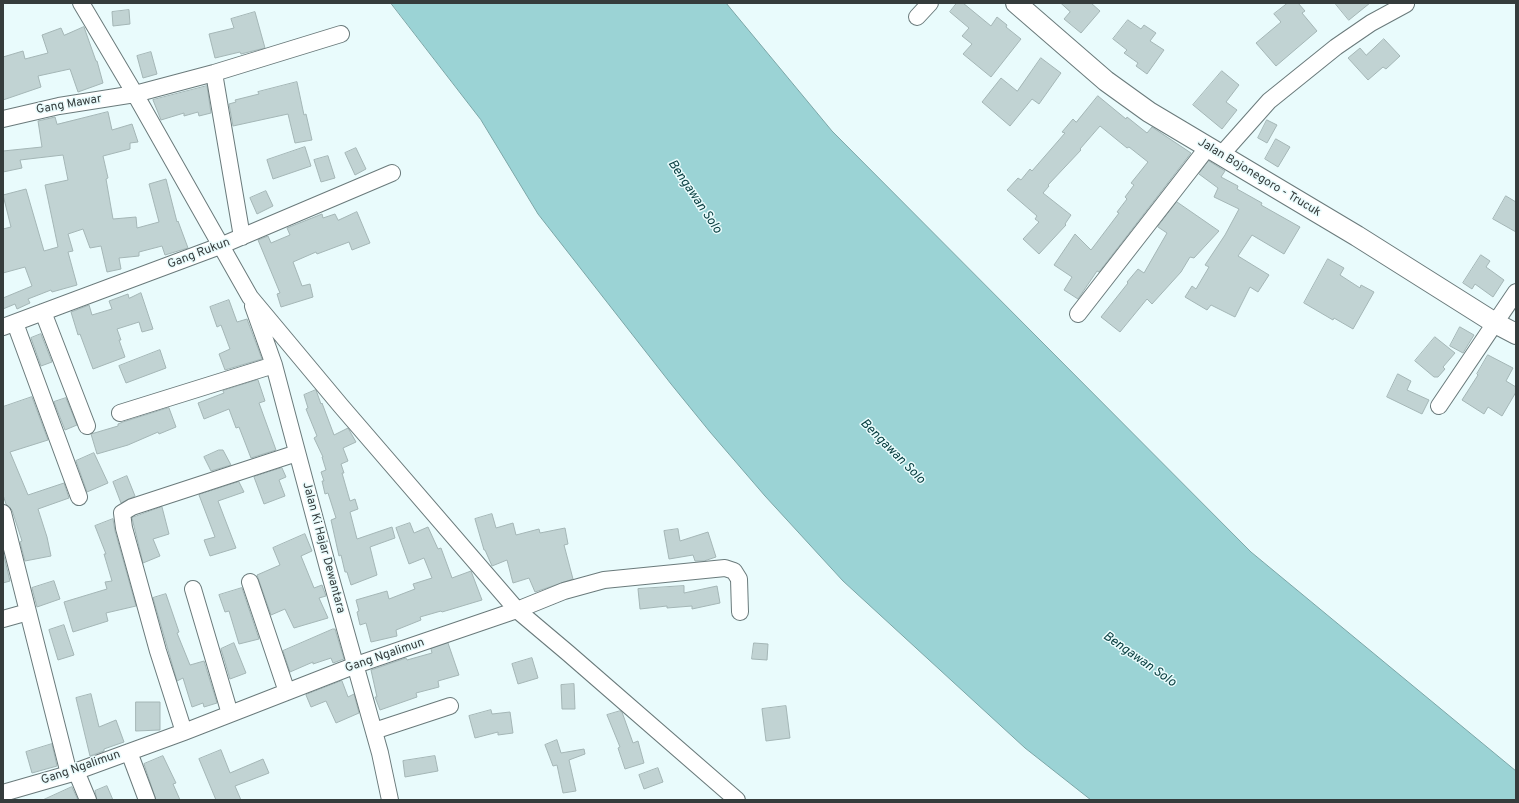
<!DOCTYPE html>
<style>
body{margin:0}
#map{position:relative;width:1519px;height:803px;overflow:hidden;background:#e9fbfc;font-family:Overpass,sans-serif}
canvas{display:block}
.frame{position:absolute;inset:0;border:4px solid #353c3c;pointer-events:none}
</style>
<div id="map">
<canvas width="1519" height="803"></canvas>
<div class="frame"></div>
</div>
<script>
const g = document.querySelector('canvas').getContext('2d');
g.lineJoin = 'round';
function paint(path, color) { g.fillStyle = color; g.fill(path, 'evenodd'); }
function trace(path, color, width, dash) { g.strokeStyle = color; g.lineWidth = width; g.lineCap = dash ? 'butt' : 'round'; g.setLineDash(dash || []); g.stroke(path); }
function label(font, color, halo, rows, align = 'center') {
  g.font = font + ' Overpass,sans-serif'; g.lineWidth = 3; g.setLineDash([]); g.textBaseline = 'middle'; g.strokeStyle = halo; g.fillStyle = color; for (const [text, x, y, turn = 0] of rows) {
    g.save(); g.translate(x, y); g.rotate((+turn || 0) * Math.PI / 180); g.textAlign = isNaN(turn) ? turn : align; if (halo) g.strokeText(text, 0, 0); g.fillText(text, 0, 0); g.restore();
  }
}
const water = new Path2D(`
 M391 3H726L832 131 1251 552 1516 771V800H1091L1025 748 843 581 765 496 710 432 671 384 538 214 481 120Z`);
paint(water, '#9bd3d5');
trace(water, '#7ca6a7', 1);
const building = new Path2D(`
 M957 3H963L991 26 997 17 1007 25 1006 27 1021 39 991 77 963 54 972 44 962 36 969 28 950 12Z
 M1061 3H1091L1100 11 1081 33 1064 19 1070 12Z
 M1288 3H1298L1305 11 1302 13 1317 31 1276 66 1256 43 1281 22 1274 14Z
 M1335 3H1370L1349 20Z
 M129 10 130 24 113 26 112 12Z
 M255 12 265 48 241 54 240 52 215 58 209 34 234 28 231 19Z
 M1128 20 1141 29 1144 25 1156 33 1150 41 1164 50 1147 74 1136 66 1138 63 1124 53 1127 50 1113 39Z
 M84 27 96 61H97L103 83 78 92 70 69 38 76 41 87 3 100V57L23 51 25 59 48 53 42 35 61 28 64 35Z
 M1384 39 1400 56 1386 69 1383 67 1368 80 1348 58 1360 48 1366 55Z
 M151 52 157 74 143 78 137 56Z
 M1041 58 1061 73 1039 104 1032 99 1010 126 982 102 1001 78 1017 91Z
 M1222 71 1239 85 1226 102 1237 110 1222 129 1193 105Z
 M297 82 304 115 306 114 312 140 295 143 288 114 233 126 229 104 236 102 235 100 259 94 258 92Z
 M207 86 211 113 199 116 198 112 184 116V113L161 120 153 100Z
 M1098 96 1126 119 1127 117 1147 133 1152 127 1191 153 1099 272 1097 271 1078 299 1064 290 1072 277 1054 265 1075 234 1091 250 1119 213 1117 212 1127 199 1125 197 1134 185 1131 183 1148 162 1129 147 1127 148 1100 126 1080 149 1081 150 1048 185 1049 186 1043 193 1071 215 1065 224 1066 225 1039 254 1023 239 1039 222 1035 219 1037 216 1007 190 1018 178 1021 180 1030 169 1032 171 1065 133 1062 132 1073 119 1076 122Z
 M108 112 112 130 132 124 138 142 130 143V149L103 156 108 178 106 179 113 219 136 217 137 228 159 222 149 184 166 179 177 222 178 221 188 248 165 255 162 246 139 252V256L119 258 121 269 107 272 101 246 90 248 83 229 68 234 73 251 68 252 77 285 52 292 51 290 28 299 30 303 17 309 15 304 3 309V298L32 286 25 267 3 273V229L11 227 3 195 26 189 44 251 58 247 45 185 68 180 63 155 20 160 22 168 3 172V151L42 147 38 121 55 117 57 124Z
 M1267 120 1277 125 1267 143 1258 138Z
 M1276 139 1290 147 1278 167 1265 159Z
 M305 147 311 166 273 179 267 160Z
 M356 148 366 169 355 175 345 153Z
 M328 156 335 178 321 182 314 160Z
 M1209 161 1225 171 1221 177 1238 186 1237 189 1262 203 1261 205 1300 227 1284 254 1252 235 1238 256 1269 275 1258 292 1250 287 1235 317 1211 305 1207 310 1185 297 1192 286 1196 289 1209 267 1205 265 1225 235 1239 209 1214 197 1218 188 1199 174Z
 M266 191 273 206 257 214 250 198Z
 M1506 196 1516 202V232L1493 219Z
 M1177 202 1219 231 1194 258 1190 257 1181 272 1152 304 1147 299 1120 332 1101 317 1128 283 1127 282 1138 269 1144 273 1167 233 1158 227Z
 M357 212 370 243 352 250 349 242 317 254 316 252 293 262 302 286 310 284 313 297 281 307 277 294 280 293 258 240 268 236 271 243 290 235 287 228 322 214 323 218 335 214 338 220Z
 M1481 255 1490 261 1486 267 1504 280 1493 297 1475 284 1472 289 1463 283Z
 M1328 259 1344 268 1340 275 1360 288 1361 285 1374 292 1353 329 1334 318 1333 320 1304 303Z
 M141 293 153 329 142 332 139 322 117 329 121 340H119L125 357 93 369 80 334 78 335 71 312 89 305 92 315 112 309 109 301 128 294 129 298Z
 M229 300 237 322 247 319 262 359 225 370 219 354 230 349 221 325 217 327 210 307Z
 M1460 327 1474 335 1463 353 1450 346Z
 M41 334 52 362 41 366 31 338Z
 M1435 337 1455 353 1443 367 1445 369 1438 377H1434L1415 361Z
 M160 350 166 368 126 383 119 366Z
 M1488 355 1513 368 1506 381 1516 387V392L1502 416 1488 407 1484 414 1462 400 1478 375 1477 374Z
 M1398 374 1411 381 1407 390 1429 400 1422 414 1387 397Z
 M258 380 265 401 259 403 276 450 251 458 239 427 236 428 229 409 204 419 198 403 224 393 223 391Z
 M316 390 321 404 322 403 334 435 348 428 356 442 343 448 348 461 341 464 344 473H342L350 501 355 499 358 509 350 512 357 539 392 527 395 538 370 547 377 575 351 585 347 572H345L341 555 339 556 331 520 336 518 328 493 325 494 322 481H324L321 472 326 470 322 457H323L314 438 317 436 306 409 308 408 304 395Z
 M32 397 48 440 10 452 28 495 64 483 69 498 38 509 47 537 51 556 25 561 20 542 22 541 12 510 6 504 3 495V407Z
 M66 398 77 425 65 430 54 402Z
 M169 408 176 427 159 434 158 432 128 445 97 454 91 434 118 426V424L123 422Z
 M219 450H223L231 465 211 471 204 457Z
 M94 453 108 483 87 492 76 461Z
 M282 468 286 477 279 480 285 496 264 504 254 477Z
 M127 476 135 496 121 503 113 482Z
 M239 482 244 492 218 501 236 548 210 556 204 540 215 537 199 495Z
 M162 507 169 534 153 539 160 556 143 563 132 518Z
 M492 514 496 528 513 523 516 535 539 529 540 533 565 528 568 544 564 545 573 579 535 592 529 578 513 583 507 560 492 566 485 550H484L475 519Z
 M113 519 115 531 136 606 106 613 108 621 73 632 64 602 107 589 105 582 112 581 104 554H106L95 526Z
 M410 523 414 533 428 527 438 549 441 548 452 578 471 571 482 600 442 612 441 611 420 617 421 620 396 630 397 636 371 642 366 623 360 625 357 612 359 611 356 600 387 591 389 599 415 589 413 584 432 578 424 558 409 564 396 528Z
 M678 529 680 541 708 532 716 557 704 561H695L693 555 669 559 664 531Z
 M305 534 312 551 301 556 314 588 322 585 326 596 319 598 328 618 294 628 285 609 271 615 257 575 280 565 273 548Z
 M3 552 10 581 3 583Z
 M54 581 60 599 37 607 32 588Z
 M684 586V593L717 586 720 603 692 609V606L667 608V606L640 609 638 589Z
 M242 588 259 639 239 644 229 611 225 612 219 595Z
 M166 594 179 632 177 633 190 665 204 661 217 703 204 707 203 703 192 707 183 678 177 681 153 598Z
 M64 625 74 655 58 660 49 630Z
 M333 629H335L344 659 333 663 331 658 313 664V662L290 672 283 651Z
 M234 643 246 673 230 679 221 649Z
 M448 643 459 675 438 681 439 687 416 693 417 697 380 710 375 697H377L371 670 406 658 407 660 432 653 431 649Z
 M754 643 768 644 767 660 752 659Z
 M532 658 538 678 518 684 512 664Z
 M342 681 348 697 354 694 359 713 336 723 326 701 311 707 306 695Z
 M574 684 575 709H562L561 685Z
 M91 694 99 727 116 720 124 742 104 749V751L90 756 76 698Z
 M136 702H160V730L136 731Z
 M786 706 790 738 766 741 762 709Z
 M491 710 492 714 510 712 513 733 498 735V732L475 738 469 716Z
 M620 711 622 712 633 743 638 741 644 763 625 769 618 748 620 747 607 715Z
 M557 740 561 753 584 749 585 754 569 760 576 791 563 793 557 765 553 766 545 745Z
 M52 744 57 766 32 773 26 752Z
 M221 750 230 773 263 759 269 773 235 786 241 800H216L199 759Z
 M163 756 176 783 173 784 180 800H156L144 764Z
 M435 756 438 771 405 777 403 761Z
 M658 768 663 782 644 789 639 775Z
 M107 786 113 800H97L95 791Z
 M72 787 78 800H43Z`);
paint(building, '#c1d3d3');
trace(building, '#a4b6b6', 1);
const minor = new Path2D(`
 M81 3 135 94 214 73 341 34
 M917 17 930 3
 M214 73 242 237
 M3 119 59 106 135 94 250 297 341 406 517 610 568 653 737 800
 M1221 155 1269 101 1336 47 1371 23 1406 4
 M253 306 274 365 288 418 328 568 380 753 390 800
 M43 312 87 426
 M1078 314 1208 147
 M15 323 79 497
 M3 327 220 246 392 173
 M1439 406 1516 292
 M120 413 274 365
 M3 513 69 774
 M250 582 287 692
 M193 589 230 714
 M3 619 28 612
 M374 731 450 706
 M184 732 158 651 124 528 122 513 132 507 297 453
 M129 752 147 800
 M76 771 88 800
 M3 793 69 774 184 732 356 665 517 610 564 591 604 580 725 568 734 571 739 579 740 612`);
const tertiary = new Path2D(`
 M1016 3 1106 81 1149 112 1357 236 1495 323 1516 334`);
trace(minor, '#6a7a7b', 18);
trace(tertiary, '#6a7a7b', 22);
trace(minor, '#fff', 16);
trace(tertiary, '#fff', 20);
label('12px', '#353c3c', '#e9fbfc', [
 ["Gang Mawar",69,105,-10],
 ["Jalan Bojonegoro - Trucuk",1259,178,31],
 ["Gang Rukun",199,254,-21],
 ["Jalan Ki Hajar Dewantara",323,548,75],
 ["Gang Ngalimun",385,656,-19],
 ["Gang Ngalimun",81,768,-19]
]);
label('italic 13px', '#0b4042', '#e9fbfc', [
 ["Bengawan Solo",694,197,56],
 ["Bengawan Solo",892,452,45],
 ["Bengawan Solo",1139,660,35]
]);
</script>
